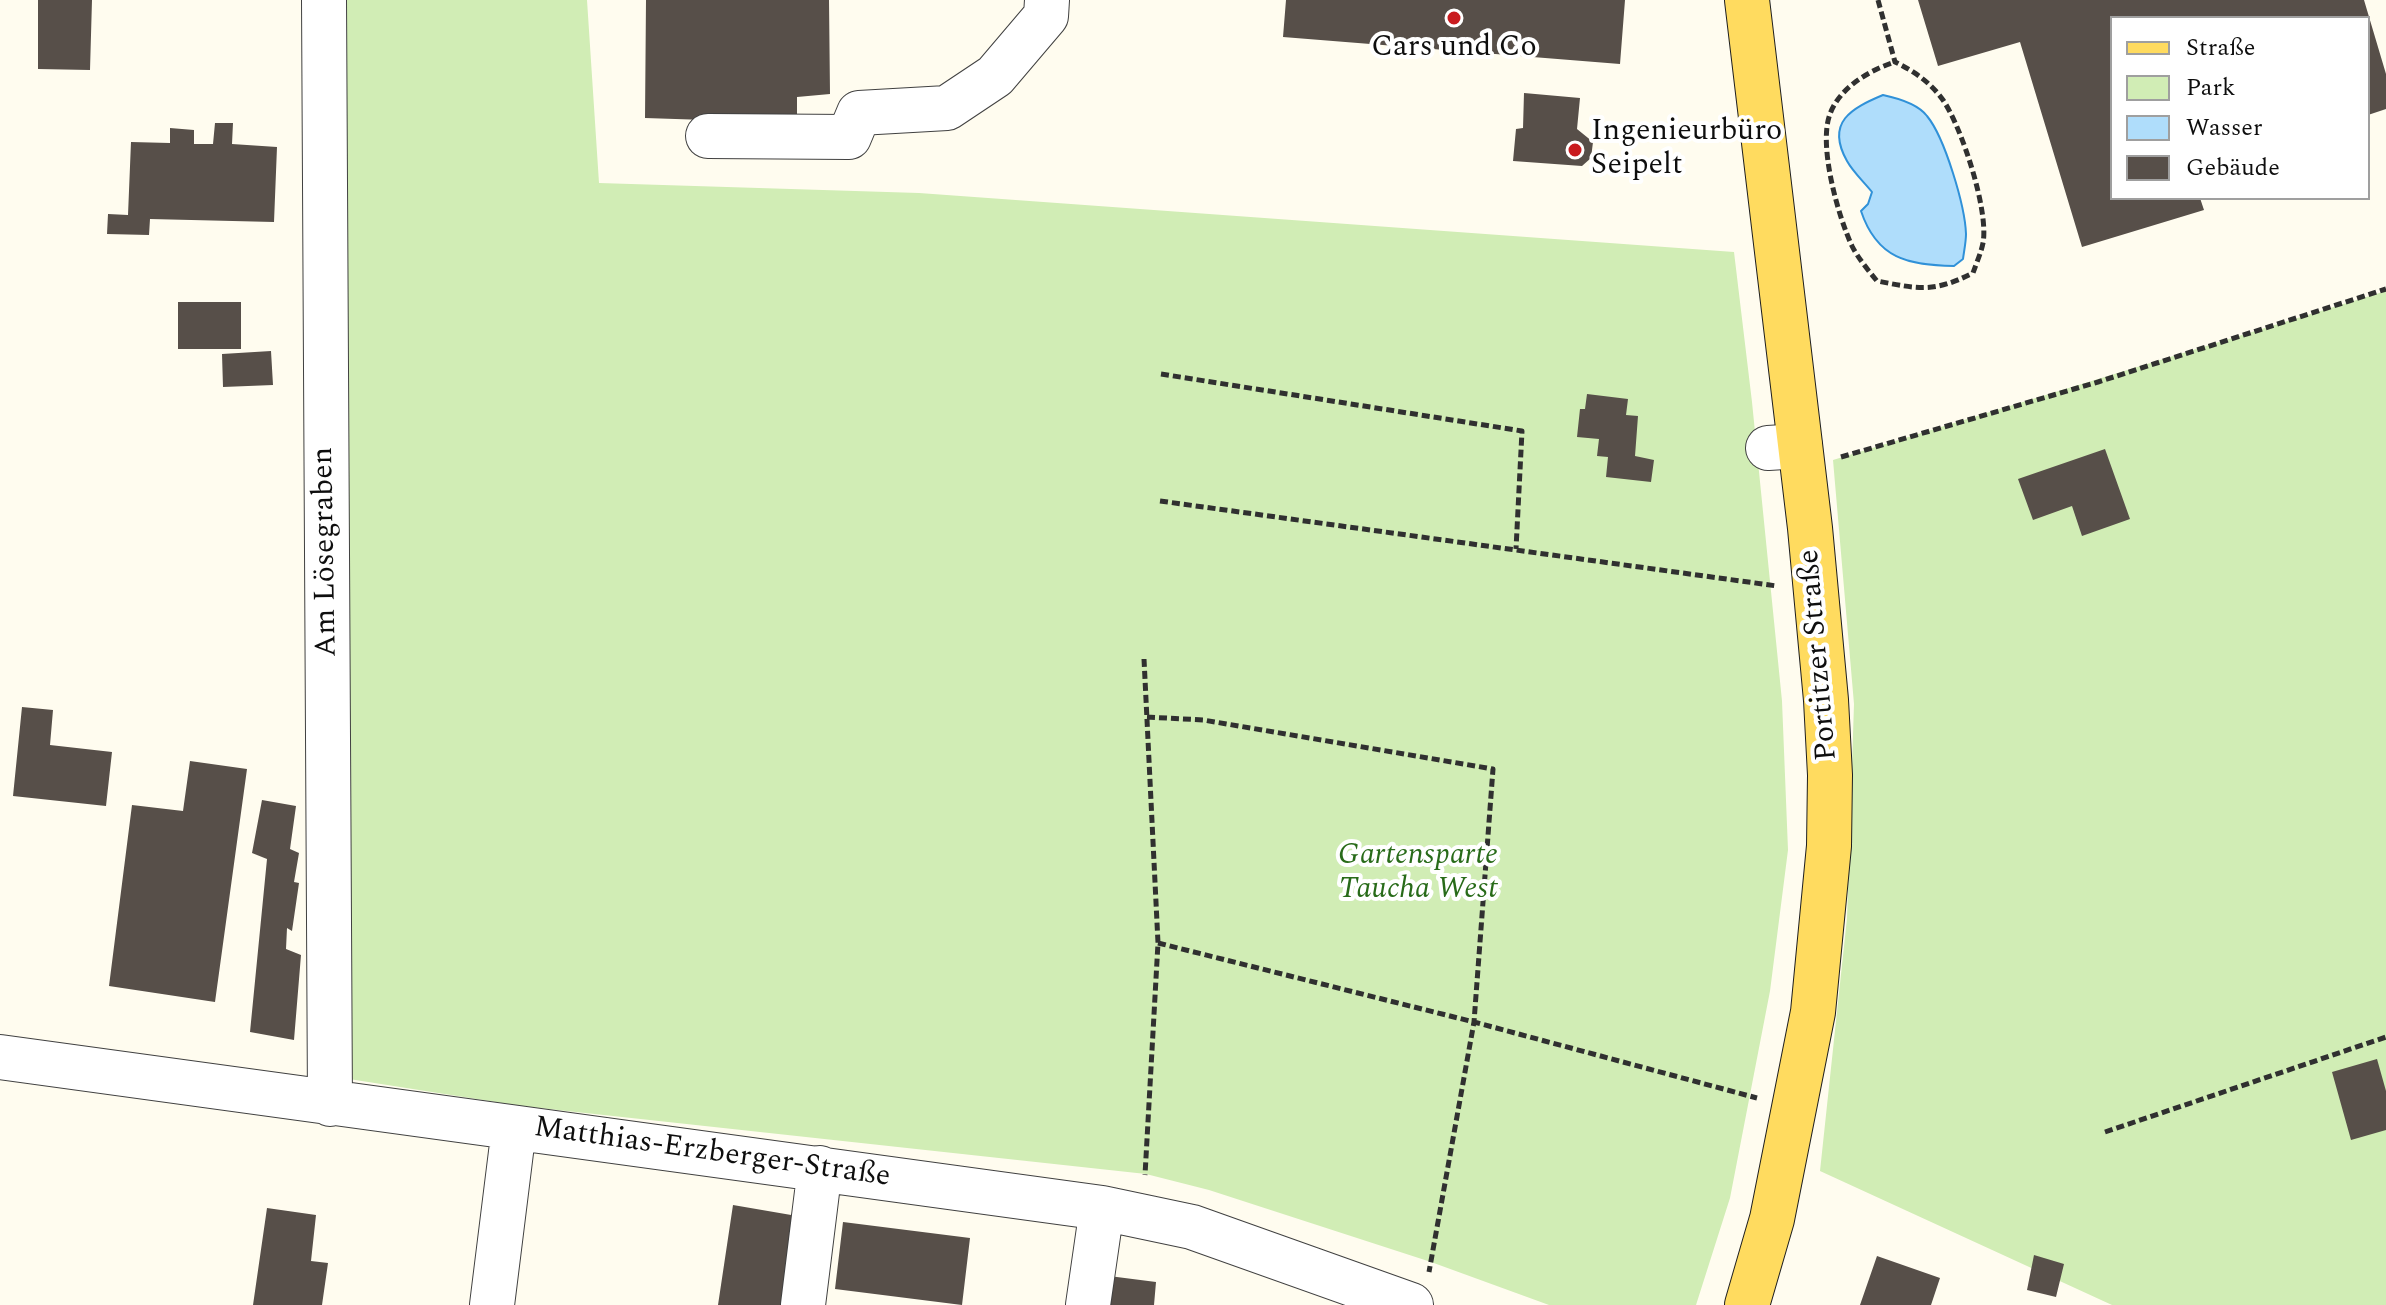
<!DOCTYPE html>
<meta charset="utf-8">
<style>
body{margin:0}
#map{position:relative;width:2386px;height:1305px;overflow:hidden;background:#fffcef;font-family:Spectral,serif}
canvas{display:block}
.legend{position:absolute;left:2110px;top:16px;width:260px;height:184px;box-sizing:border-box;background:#fff;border:2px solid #9f9f9f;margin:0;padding:10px 14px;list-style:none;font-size:24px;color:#0e0e0e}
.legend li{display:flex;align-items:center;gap:16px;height:40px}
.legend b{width:40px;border:2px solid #9f9f9f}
</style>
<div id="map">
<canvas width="2386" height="1305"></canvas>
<ul class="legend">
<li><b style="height:10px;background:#ffdb5f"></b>Straße</li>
<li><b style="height:22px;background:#d1edb5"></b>Park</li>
<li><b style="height:22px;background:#afddfb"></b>Wasser</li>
<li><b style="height:22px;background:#574f49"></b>Gebäude</li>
</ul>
</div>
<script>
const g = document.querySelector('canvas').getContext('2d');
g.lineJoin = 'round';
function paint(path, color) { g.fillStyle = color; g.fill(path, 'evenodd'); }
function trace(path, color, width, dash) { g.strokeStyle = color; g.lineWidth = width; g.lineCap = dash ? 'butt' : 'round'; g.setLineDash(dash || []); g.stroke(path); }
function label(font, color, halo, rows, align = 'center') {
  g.font = font + ' Spectral,serif'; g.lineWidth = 8; g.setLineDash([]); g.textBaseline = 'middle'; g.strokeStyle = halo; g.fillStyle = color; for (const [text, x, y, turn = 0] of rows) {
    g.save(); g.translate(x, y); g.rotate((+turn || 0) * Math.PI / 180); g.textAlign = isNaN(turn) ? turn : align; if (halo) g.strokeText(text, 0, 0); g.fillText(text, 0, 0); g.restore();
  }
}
paint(new Path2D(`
 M322 0H587L599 183 919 193 1734 252 1752 402 1782 701 1788 850 1770 991 1730 1198 1696 1305H1549L1431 1262 1209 1190 1146 1174 521 1106 330 1076Z
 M2386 291V1305H2112L1820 1171 1847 918 1854 704 1833 460Z`), '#d1edb5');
const water = new Path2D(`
 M1883 95C1897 98 1918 104 1927 116 1945 138 1965 206 1966 234 1966 242 1964 251 1963 259L1954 266C1908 265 1877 259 1861 211L1868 204 1872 192C1864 182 1853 172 1847 161 1825 122 1852 108 1883 95Z`);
paint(water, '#afddfb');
trace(water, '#3091d8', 2);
paint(new Path2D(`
 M38 0H92L90 70 38 69Z
 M646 0H829L830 94 797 97V123L645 118Z
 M1286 0H1625L1620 64 1283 37Z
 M1918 0H2364L2386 74V109L2368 115V18H2112V198H2200L2204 210 2082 247 2020 42 1938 66Z
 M1524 93 1580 98 1577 129 1593 142 1591 158 1582 166 1513 161 1516 129 1523 128Z
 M215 123H233L232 144 277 147 274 222 150 219 149 235 107 234 108 214 128 215 131 142 170 143V128L194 130V144H213Z
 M178 302H241V349H178Z
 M271 351 273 385 223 387 222 354Z
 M1587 394 1628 399 1626 415 1638 416 1635 456 1654 460 1651 482 1606 477 1608 457 1597 456 1599 439 1577 437 1580 409H1585Z
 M2105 449 2130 519 2082 536 2072 506 2033 520 2018 479Z
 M22 707 53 710 50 745 112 752 106 806 13 796Z
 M190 761 247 769 215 1002 109 986 132 805 183 811Z
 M262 800 296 806 290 849 299 853 294 882 299 883 292 931 287 928 286 949 301 955 294 1040 250 1032 267 859 252 853Z
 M2377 1059 2386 1091V1130L2351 1140 2332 1072Z
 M733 1205 797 1216 785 1305H718Z
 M267 1208 316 1215 311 1261 328 1263 322 1305H253Z
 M843 1222 970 1238 962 1305 835 1289Z
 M2034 1255 2064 1264 2056 1297 2027 1290Z
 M1877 1256 1940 1278 1931 1305H1860Z
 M1109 1276 1156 1282 1154 1305H1105Z`), '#574f49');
const minor = new Path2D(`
 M324 0 330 1104
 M708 136 849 137 859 113 947 108 995 76 1046 16 1047 0
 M1768 448 1800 446
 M0 1057 1102 1208 1192 1227 1411 1305
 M492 1305 514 1128
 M803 1305 820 1168
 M1088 1305 1102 1208`);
const major = new Path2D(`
 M1747 1305 1772 1219 1813 1012 1829 846 1830 775 1826 700 1810 528 1747 0`);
trace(minor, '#414141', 46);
trace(major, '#1f1f1f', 46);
trace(new Path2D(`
 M1878 0 1895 62C1914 71 1931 83 1943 100 1962 128 1989 211 1983 243 1981 253 1976 264 1973 273 1933 293 1919 289 1877 281 1868 270 1858 258 1852 246 1838 216 1818 145 1830 114 1840 87 1870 70 1895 62
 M1161 374 1522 431 1516 549
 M1841 457 2098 382 2386 289
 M1160 501 1777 586
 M1144 659 1158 943 1145 1175
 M1147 717 1203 720 1493 769 1474 1022 1429 1272
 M1158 943 1474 1022 1757 1098
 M2105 1132 2386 1037`), '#303030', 5, [8, 4]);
trace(minor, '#fff', 44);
trace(major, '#ffdb5f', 44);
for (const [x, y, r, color] of [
 [1454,18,8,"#c91b1f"],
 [1575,150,8,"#c91b1f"]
]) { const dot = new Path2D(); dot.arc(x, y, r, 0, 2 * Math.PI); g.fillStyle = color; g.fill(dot); trace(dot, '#fff', 3); }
label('30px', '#0e0e0e', '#fff', [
 ["Cars und Co",1454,49],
 ["Ingenieurbüro",1591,133,"left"],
 ["Seipelt",1591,167,"left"]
]);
label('30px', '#0e0e0e', '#fff', [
 ["Am Lösegraben",327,552,-91],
 ["Portitzer Straße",1820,655,-95],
 ["Matthias-Erzberger-Straße",712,1154,8]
]);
label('italic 30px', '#286b19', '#fff', [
 ["Gartensparte",1418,857],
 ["Taucha West",1418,891]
]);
</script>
